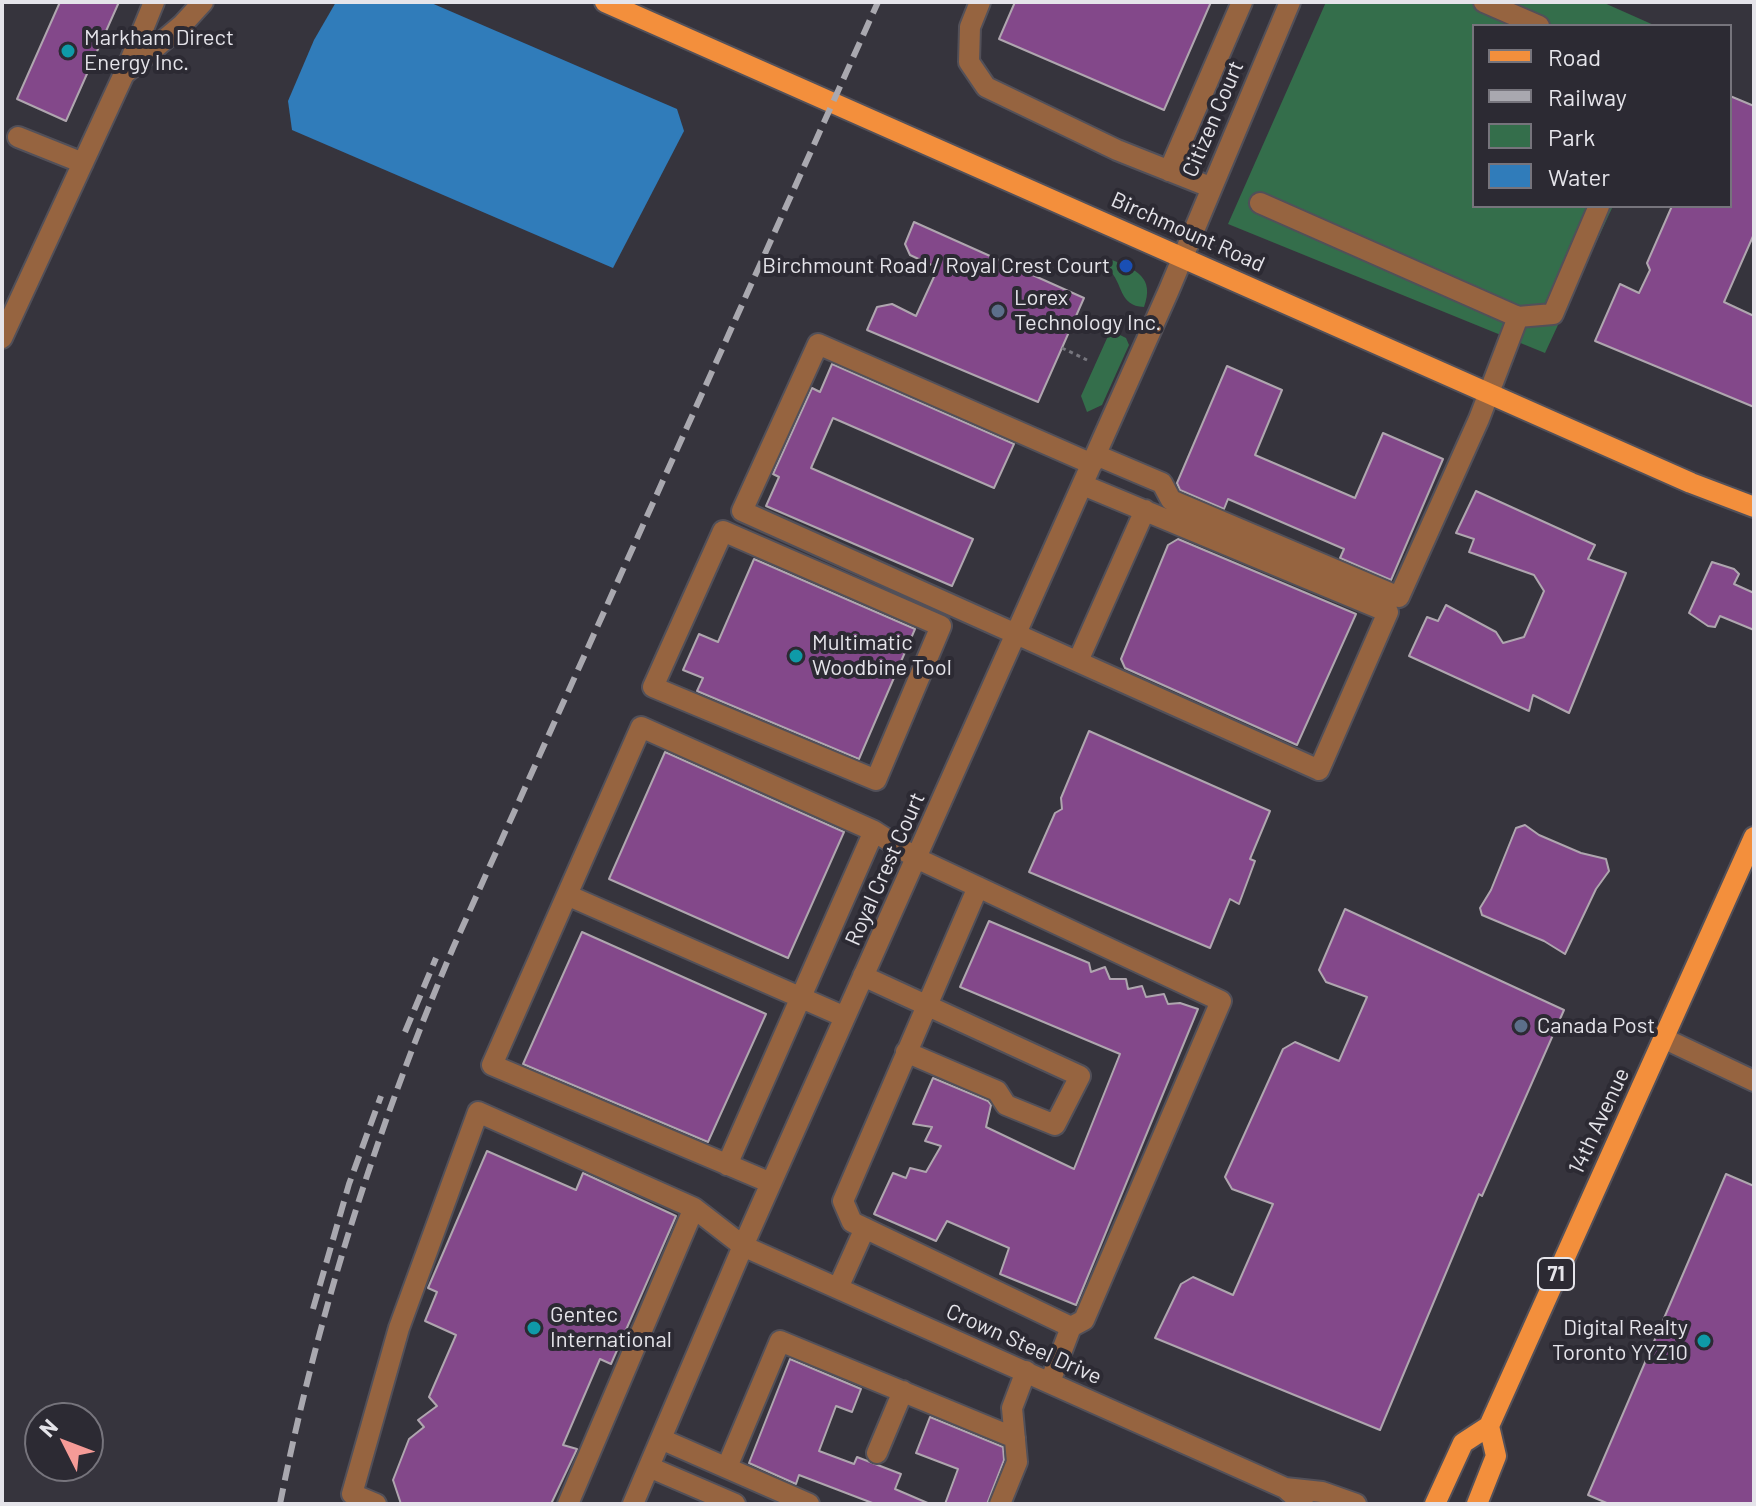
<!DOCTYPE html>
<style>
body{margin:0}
#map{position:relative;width:1756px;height:1506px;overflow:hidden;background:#36343d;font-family:Barlow,sans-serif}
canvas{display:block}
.frame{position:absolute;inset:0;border:4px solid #e5e4ea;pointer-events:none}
.legend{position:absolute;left:1472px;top:24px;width:260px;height:184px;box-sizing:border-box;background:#2c2a33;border:2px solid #76747c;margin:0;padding:10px 14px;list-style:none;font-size:24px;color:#e5e4ea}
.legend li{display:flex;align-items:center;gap:16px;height:40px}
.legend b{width:40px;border:2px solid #76747c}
.north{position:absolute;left:24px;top:1402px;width:80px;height:80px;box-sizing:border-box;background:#2c2a33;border:2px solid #76747c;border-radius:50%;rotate:312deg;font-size:22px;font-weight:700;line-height:32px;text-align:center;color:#e5e4ea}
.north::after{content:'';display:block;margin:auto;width:28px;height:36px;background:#f59b97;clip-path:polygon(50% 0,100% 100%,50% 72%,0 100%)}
</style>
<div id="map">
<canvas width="1756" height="1506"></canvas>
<div class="frame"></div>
<ul class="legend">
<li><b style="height:10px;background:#f38f3c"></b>Road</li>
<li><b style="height:10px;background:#a9a8af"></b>Railway</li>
<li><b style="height:22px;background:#346e4b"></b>Park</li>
<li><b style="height:22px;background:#307cba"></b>Water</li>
</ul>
<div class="north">N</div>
</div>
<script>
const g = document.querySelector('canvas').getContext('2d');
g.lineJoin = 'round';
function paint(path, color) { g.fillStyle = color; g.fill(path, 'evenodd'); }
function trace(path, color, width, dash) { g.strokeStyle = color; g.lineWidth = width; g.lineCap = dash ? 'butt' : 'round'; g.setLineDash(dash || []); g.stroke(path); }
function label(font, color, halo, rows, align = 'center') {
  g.font = font + ' Barlow,sans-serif'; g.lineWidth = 8; g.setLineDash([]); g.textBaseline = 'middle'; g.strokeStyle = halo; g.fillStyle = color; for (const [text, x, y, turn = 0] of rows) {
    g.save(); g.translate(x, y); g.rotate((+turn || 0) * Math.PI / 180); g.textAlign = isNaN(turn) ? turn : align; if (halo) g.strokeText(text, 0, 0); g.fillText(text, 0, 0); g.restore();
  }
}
paint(new Path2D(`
 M1326 2H1602L1656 26H1474V206H1613L1545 353 1228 224Z
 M1112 260C1136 270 1155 277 1144 307 1118 306 1124 283 1108 269Z
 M1114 332 1126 338 1129 345 1102 405 1087 412 1081 396 1108 336Z`), '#346e4b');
paint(new Path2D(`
 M336 2H429L677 109 684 131 613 268 292 130 288 101 314 40Z`), '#307cba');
const building = new Path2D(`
 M60 2H119L66 121 17 99Z
 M1015 2H1211L1164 110 999 39Z
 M1730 96 1754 106V234L1724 302 1754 316V407L1595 341 1620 284 1639 293 1650 270 1647 263 1672 206H1730Z
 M914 222 1084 298 1038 402 867 330 877 307 892 304 916 316 938 268 910 255 905 244Z
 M832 364 1014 444 994 488 833 418 811 468 973 539 952 586 766 506 779 477 773 474 812 388 820 392Z
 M1227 366 1282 390 1255 455 1355 498 1383 433 1443 459 1391 580 1340 558 1344 549 1228 499 1224 509 1180 490 1177 483Z
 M1476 491 1595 545 1588 559 1626 573 1569 713 1533 695 1529 711 1409 656 1427 617 1438 621 1446 605 1496 632 1503 643 1524 637 1544 591 1534 575 1469 552 1474 539 1456 533Z
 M1178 539 1356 614 1297 745 1125 668 1121 659 1168 545Z
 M754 559 915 629 859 759 697 691 703 678 683 670 699 634 718 642Z
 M1712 562 1734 569 1739 574 1734 584 1754 593V630L1720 616 1715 627 1708 626 1689 613Z
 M1089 731 1270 811 1250 859 1255 861 1239 904 1230 899 1210 948 1029 872 1055 813 1062 809 1061 798Z
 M665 752 844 832 788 958 609 879Z
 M1525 825 1539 835 1581 853 1606 859 1609 871 1596 889 1565 954 1544 941 1482 915 1480 908 1491 890 1516 828Z
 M1345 909 1564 1010 1482 1196 1479 1194 1380 1430 1155 1338 1181 1284 1193 1277 1233 1295 1273 1204 1232 1189 1225 1177 1283 1049 1295 1042 1339 1061 1367 997 1326 982 1319 970Z
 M989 921 1089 963 1091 972 1105 967 1110 979H1126L1128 989 1142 986 1146 997 1164 994 1168 1004 1180 1003 1198 1009 1076 1305 1000 1274 1009 1248 947 1221 936 1241 874 1214 893 1173 906 1178 910 1168 926 1172 941 1146 925 1141 932 1127 913 1124 933 1078 988 1101 991 1105 986 1127 1074 1169 1120 1054 960 987Z
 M582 932 766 1014 708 1142 523 1064Z
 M487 1151 576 1190 583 1173 676 1216 611 1364 600 1359 563 1445 577 1449 551 1504H401L393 1480 409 1439 424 1427 418 1420 437 1406 429 1397 456 1335 425 1321 437 1292 428 1288Z
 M1726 1174 1754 1186V1504H1609L1588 1495Z
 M790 1359 861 1389 852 1412 836 1406 819 1451 854 1464 857 1457 901 1474 895 1489 930 1504H875L799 1475 796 1484 749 1463Z
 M930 1417 1003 1447 1004 1460 987 1504H945L958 1469 916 1453Z`);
paint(building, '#83488a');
trace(building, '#afa6af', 2);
const minor = new Path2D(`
 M980 2 970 27 969 62 986 87 1117 150 1210 187
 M1484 2 1539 26
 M126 71 154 2
 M18 137 83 163
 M1169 171 1242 2
 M1518 317 1553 314 1599 206
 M2 338 124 74 182 25 203 2
 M1096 455 1162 483 1171 500 1399 597 1479 419 1518 317 1260 203
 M1083 485 1388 612 1319 770 742 511 818 344 1092 464
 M723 531 941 626 876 780 653 687Z
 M1078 661 1145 510
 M874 831 916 858 1221 1001 1084 1320 1071 1327
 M978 887 843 1201 852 1222 1071 1327 1050 1382
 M567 895 845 1017
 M863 976 1080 1076 1055 1125 1006 1105 997 1091 906 1052
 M1663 1038 1754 1081
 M727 1165 874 831 641 727 492 1065 771 1183
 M694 1208 743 1246 1285 1488 1303 1504
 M838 1288 865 1228
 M661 1439 809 1504
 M877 1453 903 1391
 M649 1467 735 1504
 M727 1467 780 1341 1015 1438
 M1285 1488 1322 1492 1356 1504
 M376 1504 352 1494 399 1328 478 1112 694 1208 568 1504
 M633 1504 743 1246 1169 290 1290 2
 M1000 1504 1017 1462 1012 1408 1026 1371`);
const major = new Path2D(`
 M605 2 1691 483 1754 507
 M1435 1504 1463 1443 1489 1426 1754 837
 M1477 1504 1496 1456 1489 1426`);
trace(minor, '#525059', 24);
trace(major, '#525059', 24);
trace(new Path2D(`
 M1062 348 1087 360`), '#77767e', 3, [4, 4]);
trace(minor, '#966440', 20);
trace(major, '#f38f3c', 20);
trace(new Path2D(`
 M405 1032 436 958
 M313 1309 349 1184 381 1096
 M280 1504C318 1312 377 1128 453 948L878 2`), '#a9a8af', 6, [16, 8]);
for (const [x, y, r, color] of [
 [68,51,8,"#0f9aa8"],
 [1126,266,8,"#1a4fb4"],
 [998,311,8,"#5c6f8a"],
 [796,656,8,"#0f9aa8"],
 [1521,1026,8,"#5c6f8a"],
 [534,1328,8,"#0f9aa8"],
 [1704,1341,8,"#0f9aa8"]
]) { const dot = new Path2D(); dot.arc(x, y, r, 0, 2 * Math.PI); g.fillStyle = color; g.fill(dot); trace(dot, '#2c2a33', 3); }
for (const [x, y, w] of [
 [1556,1274,36]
]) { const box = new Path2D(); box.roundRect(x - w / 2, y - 16, w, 32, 6); g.fillStyle = '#2c2a33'; g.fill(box); trace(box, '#e5e4ea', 2); }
label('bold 20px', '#e5e4ea', null, [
 ["71",1556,1274]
]);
label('22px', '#e5e4ea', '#2c2a33', [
 ["Markham Direct",84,38],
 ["Energy Inc.",84,63],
 ["Birchmount Road / Royal Crest Court",1110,266,"right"],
 ["Lorex",1014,298],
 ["Technology Inc.",1014,323],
 ["Multimatic",812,643],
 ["Woodbine Tool",812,668],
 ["Canada Post",1537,1026],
 ["Gentec",550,1315],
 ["International",550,1340],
 ["Digital Realty",1688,1328,"right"],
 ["Toronto YYZ10",1688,1353,"right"]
], 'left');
label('22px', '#e5e4ea', '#2c2a33', [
 ["Citizen Court",1213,119,-67],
 ["Birchmount Road",1188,232,24],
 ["Royal Crest Court",885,869,-66],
 ["14th Avenue",1599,1121,-65],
 ["Crown Steel Drive",1024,1344,24]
]);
</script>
